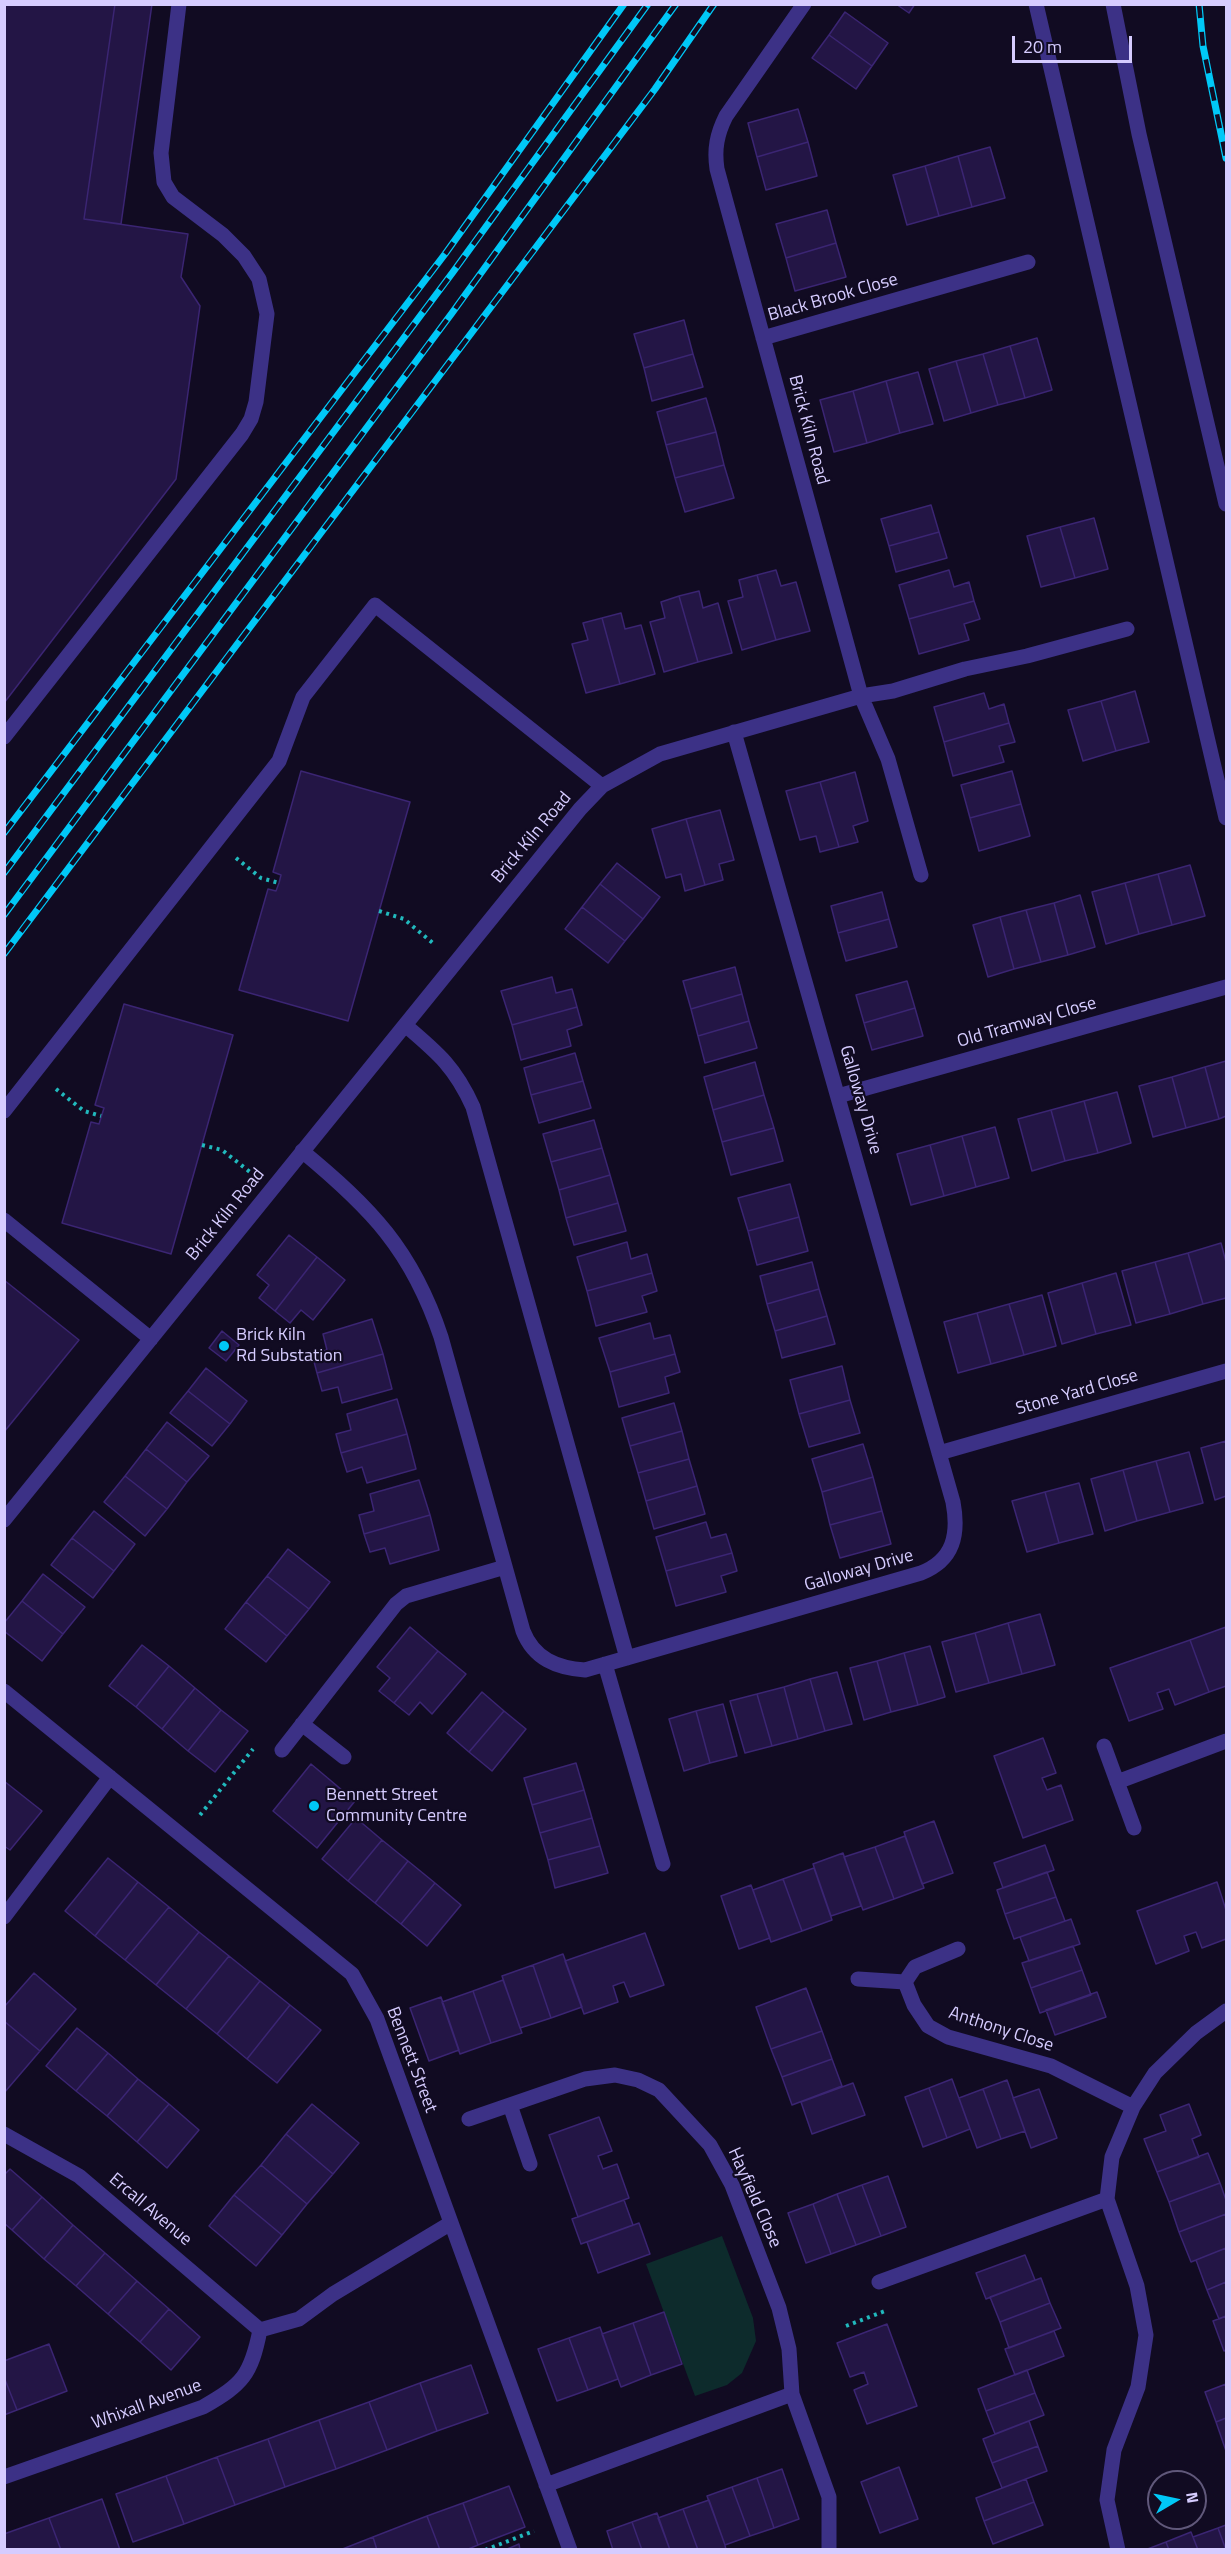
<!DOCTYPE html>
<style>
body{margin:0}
#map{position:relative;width:1231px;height:2554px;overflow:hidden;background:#110b22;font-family:"Titillium Web",sans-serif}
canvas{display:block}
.frame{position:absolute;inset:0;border:6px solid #d6ccff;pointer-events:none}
.north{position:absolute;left:1147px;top:2470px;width:60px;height:60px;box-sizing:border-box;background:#110b22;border:2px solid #60587a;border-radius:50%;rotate:81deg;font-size:16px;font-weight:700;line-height:24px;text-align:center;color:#d6ccff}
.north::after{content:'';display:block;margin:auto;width:21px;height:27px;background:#00c8f7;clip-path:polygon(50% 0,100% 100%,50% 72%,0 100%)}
.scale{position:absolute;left:1012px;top:36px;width:120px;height:27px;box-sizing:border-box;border:3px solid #d6ccff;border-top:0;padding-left:8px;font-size:18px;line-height:21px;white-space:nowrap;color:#d6ccff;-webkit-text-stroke:4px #110b22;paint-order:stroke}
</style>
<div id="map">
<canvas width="1231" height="2554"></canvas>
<div class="frame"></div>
<div class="north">N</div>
<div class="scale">20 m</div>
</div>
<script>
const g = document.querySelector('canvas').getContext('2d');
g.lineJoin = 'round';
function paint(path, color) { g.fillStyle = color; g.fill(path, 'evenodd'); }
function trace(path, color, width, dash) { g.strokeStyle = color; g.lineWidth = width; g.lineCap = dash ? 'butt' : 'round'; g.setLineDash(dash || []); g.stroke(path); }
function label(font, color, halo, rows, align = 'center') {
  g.font = font + ' "Titillium Web",sans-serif'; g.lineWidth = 4.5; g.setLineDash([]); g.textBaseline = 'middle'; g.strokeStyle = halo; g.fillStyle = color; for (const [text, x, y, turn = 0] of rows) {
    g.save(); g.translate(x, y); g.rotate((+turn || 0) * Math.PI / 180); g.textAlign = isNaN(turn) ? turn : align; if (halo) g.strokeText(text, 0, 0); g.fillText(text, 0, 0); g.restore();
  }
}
paint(new Path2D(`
 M722 2236 753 2318 756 2341 742 2373 727 2385 695 2396 646 2264Z`), '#0d2b2c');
const building = new Path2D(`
 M4 4H115L84 219 188 234 181 277 200 306 176 479 4 703Z
 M115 4H152L121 224 84 219Z
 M896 4H915L909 13Z
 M845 12 888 43 872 66 829 35Z
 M829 35 872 66 856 89 812 58Z
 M798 109 808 142 757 157 748 123Z
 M808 142 817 176 766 190 757 157Z
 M990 147 1005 198 972 207 958 156Z
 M958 156 972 207 939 216 925 166Z
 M925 166 939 216 907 225 893 175Z
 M827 210 836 243 786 258 776 224Z
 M836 243 846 277 795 291 786 258Z
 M684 320 693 354 644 368 634 334Z
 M1037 338 1052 390 1025 398 1010 346Z
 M1010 346 1025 398 998 405 983 354Z
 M693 354 703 387 652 401 644 368Z
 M983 354 998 405 971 413 956 361Z
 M956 361 971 413 944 421 929 369Z
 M918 372 933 424 900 433 886 381Z
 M886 381 900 433 867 443 853 391Z
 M853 391 867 443 834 452 820 400Z
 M706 398 716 432 666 445 657 412Z
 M716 432 724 465 675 478 666 445Z
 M724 465 734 498 685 512 675 478Z
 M931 505 939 532 889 546 881 519Z
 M1094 518 1108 569 1075 578 1060 527Z
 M1060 527 1075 578 1041 587 1027 536Z
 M939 532 947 558 896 572 889 546Z
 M776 570 781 586 796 582 810 631 776 640 757 575Z
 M949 570 954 587 969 582 974 601 909 619 899 585Z
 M757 575 776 640 742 650 728 601 743 597 739 580Z
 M699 591 703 608 718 603 732 653 698 662 679 596Z
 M679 596 698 662 664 672 650 622 665 618 661 602Z
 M974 601 980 619 964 624 969 640 919 654 909 619Z
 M621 613 625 629 641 625 655 674 620 684 602 618Z
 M602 618 620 684 586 693 572 644 588 640 583 623Z
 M1135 691 1149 742 1116 751 1101 701Z
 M984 693 989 709 1004 704 1009 723 944 742 934 707Z
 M1101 701 1116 751 1083 761 1068 710Z
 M1009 723 1015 742 999 746 1004 762 953 776 944 742Z
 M301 771 410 802 348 1021 239 990 268 889 276 891 279 883 281 875 273 872Z
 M1012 771 1021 804 970 818 961 785Z
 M855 772 868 821 853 826 858 842 839 847 820 782Z
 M820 782 839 847 820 852 816 836 800 840 786 791Z
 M1021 804 1030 836 979 851 970 818Z
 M720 810 734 860 719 864 723 880 705 885 686 819Z
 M686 819 705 885 685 891 681 874 666 878 652 829Z
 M617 863 660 897 643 919 600 884Z
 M1190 865 1205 916 1172 925 1158 874Z
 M1158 874 1172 925 1139 934 1125 883Z
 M1125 883 1139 934 1106 944 1092 892Z
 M600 884 643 919 625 941 582 907Z
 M882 892 889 919 838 933 831 906Z
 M1080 895 1095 947 1068 955 1054 903Z
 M1054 903 1068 955 1041 962 1026 910Z
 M582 907 625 941 608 963 565 929Z
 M1026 910 1041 962 1014 969 1000 917Z
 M1000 917 1014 969 988 977 973 925Z
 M889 919 897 947 846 961 838 933Z
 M735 967 742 994 691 1009 683 981Z
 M552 977 556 993 572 989 577 1007 512 1025 501 991Z
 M907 981 915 1008 864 1023 856 995Z
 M742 994 749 1021 698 1036 691 1009Z
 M124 1004 233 1035 171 1254 62 1223 91 1122 99 1124 104 1108 95 1105Z
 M577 1007 582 1025 567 1030 571 1046 521 1060 512 1025Z
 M915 1008 923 1036 872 1050 864 1023Z
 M749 1021 757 1048 705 1063 698 1036Z
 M575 1053 583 1081 531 1095 524 1068Z
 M1226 1061V1116L1219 1119 1205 1067Z
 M755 1062 764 1095 713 1110 704 1077Z
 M1205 1067 1219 1119 1186 1128 1172 1077Z
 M1172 1077 1186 1128 1153 1137 1139 1086Z
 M583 1081 591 1108 539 1123 531 1095Z
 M1117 1092 1131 1143 1098 1153 1084 1101Z
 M764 1095 774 1128 722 1142 713 1110Z
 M1084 1101 1098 1153 1065 1161 1051 1110Z
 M1051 1110 1065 1161 1032 1171 1018 1119Z
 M594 1120 602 1148 551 1162 543 1134Z
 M995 1127 1009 1178 976 1187 962 1136Z
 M774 1128 783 1161 731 1175 722 1142Z
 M962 1136 976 1187 944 1196 930 1145Z
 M930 1145 944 1196 911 1205 897 1154Z
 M602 1148 610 1175 559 1190 551 1162Z
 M610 1175 618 1203 566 1218 559 1190Z
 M790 1184 799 1217 748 1231 738 1198Z
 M618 1203 626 1231 574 1245 566 1218Z
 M799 1217 808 1251 757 1265 748 1231Z
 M289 1235 317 1257 275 1311 259 1298 269 1285 257 1275Z
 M627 1242 631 1259 647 1254 652 1273 587 1291 577 1257Z
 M1221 1243 1226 1262V1298L1203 1304 1188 1253Z
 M1188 1253 1203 1304 1170 1314 1155 1262Z
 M317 1257 345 1280 313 1320 301 1310 290 1323 275 1311Z
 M812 1262 819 1289 767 1304 760 1276Z
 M1155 1262 1170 1314 1136 1323 1122 1271Z
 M652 1273 657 1291 642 1296 647 1312 596 1326 587 1291Z
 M1116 1273 1131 1325 1096 1334 1082 1283Z
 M4 1280 79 1340 4 1432Z
 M1082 1283 1096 1334 1062 1344 1048 1293Z
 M819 1289 827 1316 775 1331 767 1304Z
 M1042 1295 1056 1346 1024 1355 1009 1304Z
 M1009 1304 1024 1355 991 1364 977 1313Z
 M977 1313 991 1364 958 1373 944 1322Z
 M827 1316 835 1344 782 1358 775 1331Z
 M372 1319 383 1354 317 1373 312 1354 327 1350 323 1334Z
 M650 1323 654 1339 670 1335 675 1354 610 1372 599 1338Z
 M222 1331 239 1345 226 1361 209 1348Z
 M383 1354 392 1389 342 1403 338 1387 322 1391 317 1373Z
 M675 1354 680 1372 665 1377 669 1393 619 1407 610 1372Z
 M842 1366 850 1400 799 1414 790 1380Z
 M206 1368 247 1401 230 1424 188 1391Z
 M188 1391 230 1424 212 1446 170 1413Z
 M397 1399 407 1434 341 1453 336 1434 351 1430 347 1414Z
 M850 1400 860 1433 809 1447 799 1414Z
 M674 1403 682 1431 630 1446 622 1418Z
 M167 1422 209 1456 187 1482 146 1449Z
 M682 1431 689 1459 638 1473 630 1446Z
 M407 1434 416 1469 367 1483 362 1467 347 1472 341 1453Z
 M1226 1441V1496L1215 1500 1201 1448Z
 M863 1444 873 1477 822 1492 812 1459Z
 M146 1449 187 1482 167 1509 125 1476Z
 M1189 1452 1203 1503 1170 1512 1156 1461Z
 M689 1459 697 1486 646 1501 638 1473Z
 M1156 1461 1170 1512 1137 1521 1123 1470Z
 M1123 1470 1137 1521 1105 1531 1091 1479Z
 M125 1476 167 1509 145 1536 104 1502Z
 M873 1477 882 1511 830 1525 822 1492Z
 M419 1480 430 1515 364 1534 359 1515 374 1511 370 1494Z
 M1079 1483 1093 1534 1059 1543 1045 1492Z
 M697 1486 705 1514 654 1529 646 1501Z
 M1045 1492 1059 1543 1027 1552 1012 1501Z
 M94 1511 135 1544 114 1571 72 1538Z
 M882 1511 891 1544 840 1558 830 1525Z
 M430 1515 439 1550 390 1564 385 1548 370 1552 364 1534Z
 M706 1522 711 1538 726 1534 732 1553 666 1571 656 1537Z
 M72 1538 114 1571 93 1598 51 1565Z
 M288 1549 330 1582 309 1609 267 1576Z
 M732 1553 737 1571 721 1576 726 1592 676 1606 666 1571Z
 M43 1574 85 1607 63 1634 22 1601Z
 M267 1576 309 1609 287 1636 246 1602Z
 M22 1601 63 1634 42 1661 4 1631V1623Z
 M246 1602 287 1636 266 1662 225 1629Z
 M1040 1614 1055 1665 1022 1674 1008 1623Z
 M1008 1623 1022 1674 989 1683 975 1633Z
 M410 1627 438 1651 394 1703 379 1691 390 1678 377 1667Z
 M1226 1627V1686L1209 1692 1190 1640Z
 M975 1633 989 1683 956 1692 942 1642Z
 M1190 1640 1209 1692 1175 1705 1169 1689 1157 1693 1163 1709 1129 1721 1110 1668Z
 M142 1645 169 1666 136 1707 109 1686Z
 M930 1646 945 1697 918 1705 904 1653Z
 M438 1651 466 1674 432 1714 420 1702 409 1715 394 1703Z
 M904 1653 918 1705 891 1712 877 1661Z
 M877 1661 891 1712 864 1720 850 1668Z
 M169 1666 195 1688 162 1729 136 1707Z
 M837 1672 852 1724 825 1731 810 1679Z
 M810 1679 825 1731 798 1739 784 1687Z
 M784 1687 798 1739 772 1746 757 1694Z
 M195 1688 221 1710 188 1751 162 1729Z
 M482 1692 504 1711 469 1752 447 1733Z
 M757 1694 772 1746 745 1753 730 1701Z
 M723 1704 737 1756 710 1763 696 1711Z
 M221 1710 248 1731 215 1772 188 1751Z
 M504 1711 526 1729 492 1771 469 1752Z
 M696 1711 710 1763 684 1771 669 1719Z
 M1043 1738 1056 1773 1042 1778 1047 1790 1061 1785 1073 1820 1023 1838 994 1756Z
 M576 1763 584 1790 532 1805 524 1778Z
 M311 1764 355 1801 317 1848 273 1811Z
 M4 1781 42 1811 10 1850 4 1846Z
 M584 1790 592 1818 540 1833 532 1805Z
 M356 1818 382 1840 348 1881 322 1859Z
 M592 1818 600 1846 548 1860 540 1833Z
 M934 1821 953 1873 922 1884 904 1832Z
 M905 1836 924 1888 894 1899 875 1847Z
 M382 1840 408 1861 375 1903 348 1881Z
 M1045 1845 1054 1870 1003 1888 994 1863Z
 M600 1846 608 1873 555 1888 548 1860Z
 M875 1847 894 1899 863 1910 844 1857Z
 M843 1853 861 1906 831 1916 813 1864Z
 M108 1858 138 1882 95 1936 65 1911Z
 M408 1861 435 1883 401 1924 375 1903Z
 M814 1868 832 1920 802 1931 783 1879Z
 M1047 1872 1056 1897 1005 1914 997 1890Z
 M783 1879 802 1931 771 1942 753 1890Z
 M138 1882 169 1907 125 1960 95 1936Z
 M1217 1882 1226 1910V1939L1202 1948 1196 1932 1184 1936 1189 1951 1156 1964 1137 1911Z
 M435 1883 461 1905 427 1946 401 1924Z
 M751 1885 770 1938 739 1949 721 1896Z
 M1056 1897 1065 1921 1014 1939 1005 1914Z
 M169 1907 199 1932 156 1985 125 1960Z
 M1071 1919 1080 1944 1029 1961 1020 1937Z
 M199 1932 229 1956 186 2009 156 1985Z
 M645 1933 664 1985 630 1997 624 1982 618 1984 613 1986 618 2002 584 2014 565 1961Z
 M1073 1946 1082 1970 1031 1988 1022 1963Z
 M563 1954 582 2007 551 2018 533 1965Z
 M229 1956 260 1981 217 2034 186 2009Z
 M533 1965 551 2018 520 2028 502 1976Z
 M1082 1970 1091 1995 1040 2013 1031 1988Z
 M34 1973 76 2009 40 2051 4 2021V2007Z
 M503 1980 522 2033 491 2043 473 1991Z
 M260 1981 290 2005 247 2059 217 2034Z
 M806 1988 822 2031 771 2049 756 2007Z
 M473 1991 491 2043 460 2054 442 2002Z
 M1097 1992 1106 2017 1055 2035 1046 2010Z
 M441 1997 459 2050 429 2061 410 2008Z
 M290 2005 321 2030 277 2083 247 2059Z
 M4 2021 40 2051 4 2093Z
 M77 2028 108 2053 76 2091 46 2066Z
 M822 2031 832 2059 782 2077 771 2049Z
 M108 2053 138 2079 107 2116 76 2091Z
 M832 2059 842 2086 792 2105 782 2077Z
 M138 2079 169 2104 137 2142 107 2116Z
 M952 2079 970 2129 947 2138 929 2088Z
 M1007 2080 1025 2131 1001 2139 983 2089Z
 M853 2083 865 2115 812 2134 801 2102Z
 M929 2088 947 2138 923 2147 905 2097Z
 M983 2089 1001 2139 977 2148 959 2098Z
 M1039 2089 1057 2138 1031 2148 1013 2098Z
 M169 2104 199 2130 167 2168 137 2142Z
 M312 2104 359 2143 333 2174 286 2134Z
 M1189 2104 1201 2135 1192 2139 1199 2157 1157 2172 1144 2139 1166 2131 1160 2115Z
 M599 2117 612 2151 598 2156 603 2169 617 2164 629 2198 578 2217 549 2135Z
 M286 2134 333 2174 307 2204 261 2165Z
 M1208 2153 1220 2183 1169 2202 1157 2172Z
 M261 2165 307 2204 282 2235 234 2195Z
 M10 2169 42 2197 12 2230 4 2223V2175Z
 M888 2176 906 2227 881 2236 862 2185Z
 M1220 2183 1226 2200V2214L1179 2232 1169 2202Z
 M862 2185 881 2236 856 2245 837 2194Z
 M837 2194 856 2245 831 2254 813 2204Z
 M234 2195 282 2235 256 2266 209 2226Z
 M42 2197 73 2225 44 2259 12 2230Z
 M624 2200 633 2225 581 2244 572 2219Z
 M813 2204 831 2254 806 2263 788 2213Z
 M1226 2214V2248L1191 2262 1179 2232Z
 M639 2223 650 2254 598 2273 587 2242Z
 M73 2225 105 2253 76 2286 44 2259Z
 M1226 2248V2282L1207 2290 1196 2260Z
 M105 2253 137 2281 108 2314 76 2286Z
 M1025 2255 1035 2280 986 2299 976 2273Z
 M1041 2278 1050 2303 1000 2322 990 2297Z
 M137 2281 169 2309 140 2342 108 2314Z
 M1226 2282V2316L1219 2319 1207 2290Z
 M1050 2303 1061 2328 1009 2348 1000 2322Z
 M169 2309 200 2337 171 2370 140 2342Z
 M664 2312 682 2364 651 2375 633 2323Z
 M1226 2316V2350L1224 2351 1213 2321Z
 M633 2323 651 2375 621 2387 602 2334Z
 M887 2324 917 2406 867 2424 854 2390 868 2384 864 2372 850 2377 837 2343Z
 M600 2327 618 2379 588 2390 569 2338Z
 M1054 2331 1064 2356 1015 2375 1005 2349Z
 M569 2338 588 2390 557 2401 538 2349Z
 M49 2344 67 2391 17 2410 4 2377V2361Z
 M471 2365 488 2413 437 2431 420 2383Z
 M1027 2370 1035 2393 986 2411 978 2389Z
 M4 2377 17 2410 4 2415Z
 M420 2383 437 2431 387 2450 369 2402Z
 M1226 2384V2418L1216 2422 1205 2392Z
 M1035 2393 1044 2415 995 2434 986 2411Z
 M369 2402 387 2450 336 2469 319 2420Z
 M1226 2418V2451L1216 2422Z
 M319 2420 336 2469 285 2487 268 2439Z
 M1029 2421 1038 2446 992 2463 983 2439Z
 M268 2439 285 2487 235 2505 217 2457Z
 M1038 2446 1047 2471 1002 2488 992 2463Z
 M217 2457 235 2505 184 2524 166 2476Z
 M899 2467 918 2519 880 2533 861 2482Z
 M782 2469 799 2519 774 2528 757 2478Z
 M166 2476 184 2524 133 2542 116 2494Z
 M757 2478 774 2528 750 2536 732 2487Z
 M1026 2479 1034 2502 984 2521 976 2498Z
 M509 2486 525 2527 478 2545 463 2503Z
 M732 2487 750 2536 725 2545 707 2496Z
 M102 2499 120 2550H61L49 2518Z
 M709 2500 725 2545 726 2550H698L683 2509Z
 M1034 2502 1043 2525 993 2544 984 2521Z
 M463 2503 478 2545 466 2550H440L427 2516Z
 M683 2509 698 2550H670L658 2518Z
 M657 2513 670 2550H642L632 2522Z
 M427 2516 440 2550H377L373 2537Z
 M49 2518 61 2550H4V2534Z
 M632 2522 642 2550H613L607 2531Z
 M1226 2525V2550L1218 2528Z
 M1218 2528 1226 2550H1198L1193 2537Z
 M1191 2532 1198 2550H1169L1166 2542Z
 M373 2537 377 2550H340Z
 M1166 2542 1169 2550H1145Z
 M519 2544 520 2550H505Z`);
paint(building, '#231545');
trace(building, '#3b2573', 1.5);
trace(new Path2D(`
 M236 858 261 878 279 883
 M379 911 404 919 434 944
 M56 1089 84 1111 101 1116
 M202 1145 222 1150 250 1172
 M200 1815 253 1749
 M846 2326 885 2311
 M485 2550 534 2531`), '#21b9bd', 4, [3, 4.5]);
trace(new Path2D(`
 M1036 4 1226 818
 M1113 4 1139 134 1226 504
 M763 338 1028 262
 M4 737 242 434 251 419 256 402 267 314 259 279 244 256 223 235 173 197 164 182 161 153 179 4
 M921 875 888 759 861 696 893 691 965 669 1027 656 1127 629
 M405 1025C438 1053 455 1067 473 1107L627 1658
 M838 1096 1226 987
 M4 1111 279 761 303 697 375 605 602 786
 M302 1151C371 1208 412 1250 441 1337L523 1631C534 1659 557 1668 585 1670L921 1573C954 1560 959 1534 953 1502L734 732
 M4 1220 151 1339
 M939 1453 1226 1371
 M4 1520 580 809 602 786 660 754 861 696 717 169C714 149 717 134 726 116L804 4
 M605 1664 663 1864
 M4 1691 352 1974 377 2019 570 2550
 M302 1724 344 1757
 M1104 1746 1134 1828
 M282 1750 396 1604 406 1596 505 1567
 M1117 1782 1226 1741
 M4 1917 110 1777
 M958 1949 915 1967 905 1982 914 2005 928 2026 948 2037 1051 2066 1133 2107
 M858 1979 905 1982
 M510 2105 530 2164
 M469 2119 585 2079 615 2075 638 2080 659 2090 710 2145 732 2185 779 2308 789 2349 792 2394 829 2497V2550
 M4 2134 79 2176 260 2330
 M879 2282 1107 2199
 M4 2477 203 2407C243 2384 251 2375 260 2330L299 2319 333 2294 451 2223
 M546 2485 792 2394
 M1118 2550 1107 2500 1114 2450 1138 2387 1146 2335 1137 2286 1107 2199 1112 2157 1133 2107 1155 2073 1196 2033 1226 2011`), '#3c3186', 15);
const rail = new Path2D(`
 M1199 4 1203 46 1226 158
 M4 833 445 254 624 4
 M4 873 453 272 648 4
 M4 915 452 313 676 4
 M4 954 655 89 714 4`);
trace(rail, '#00c8f7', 7);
trace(rail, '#110b22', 4.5, [14]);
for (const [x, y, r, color] of [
 [224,1346,6,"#00c8f7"],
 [314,1806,6,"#00c8f7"]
]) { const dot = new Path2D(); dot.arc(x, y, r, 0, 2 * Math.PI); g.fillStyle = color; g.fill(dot); trace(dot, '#110b22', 2); }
label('18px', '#d6ccff', '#110b22', [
 ["Black Brook Close",833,298,-16],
 ["Brick Kiln Road",808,430,75],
 ["Brick Kiln Road",532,838,-50],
 ["Old Tramway Close",1027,1023,-16],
 ["Galloway Drive",860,1100,74],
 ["Brick Kiln Road",226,1215,-51],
 ["Stone Yard Close",1077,1393,-16],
 ["Galloway Drive",859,1571,-16],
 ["Anthony Close",1001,2030,18],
 ["Bennett Street",411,2060,69],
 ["Hayfield Close",754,2198,66],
 ["Ercall Avenue",150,2210,40],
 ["Whixall Avenue",147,2405,-20]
]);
label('18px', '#d6ccff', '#110b22', [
 ["Brick Kiln",236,1336],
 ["Rd Substation",236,1357],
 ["Bennett Street",326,1796],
 ["Community Centre",326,1817]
], 'left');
</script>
